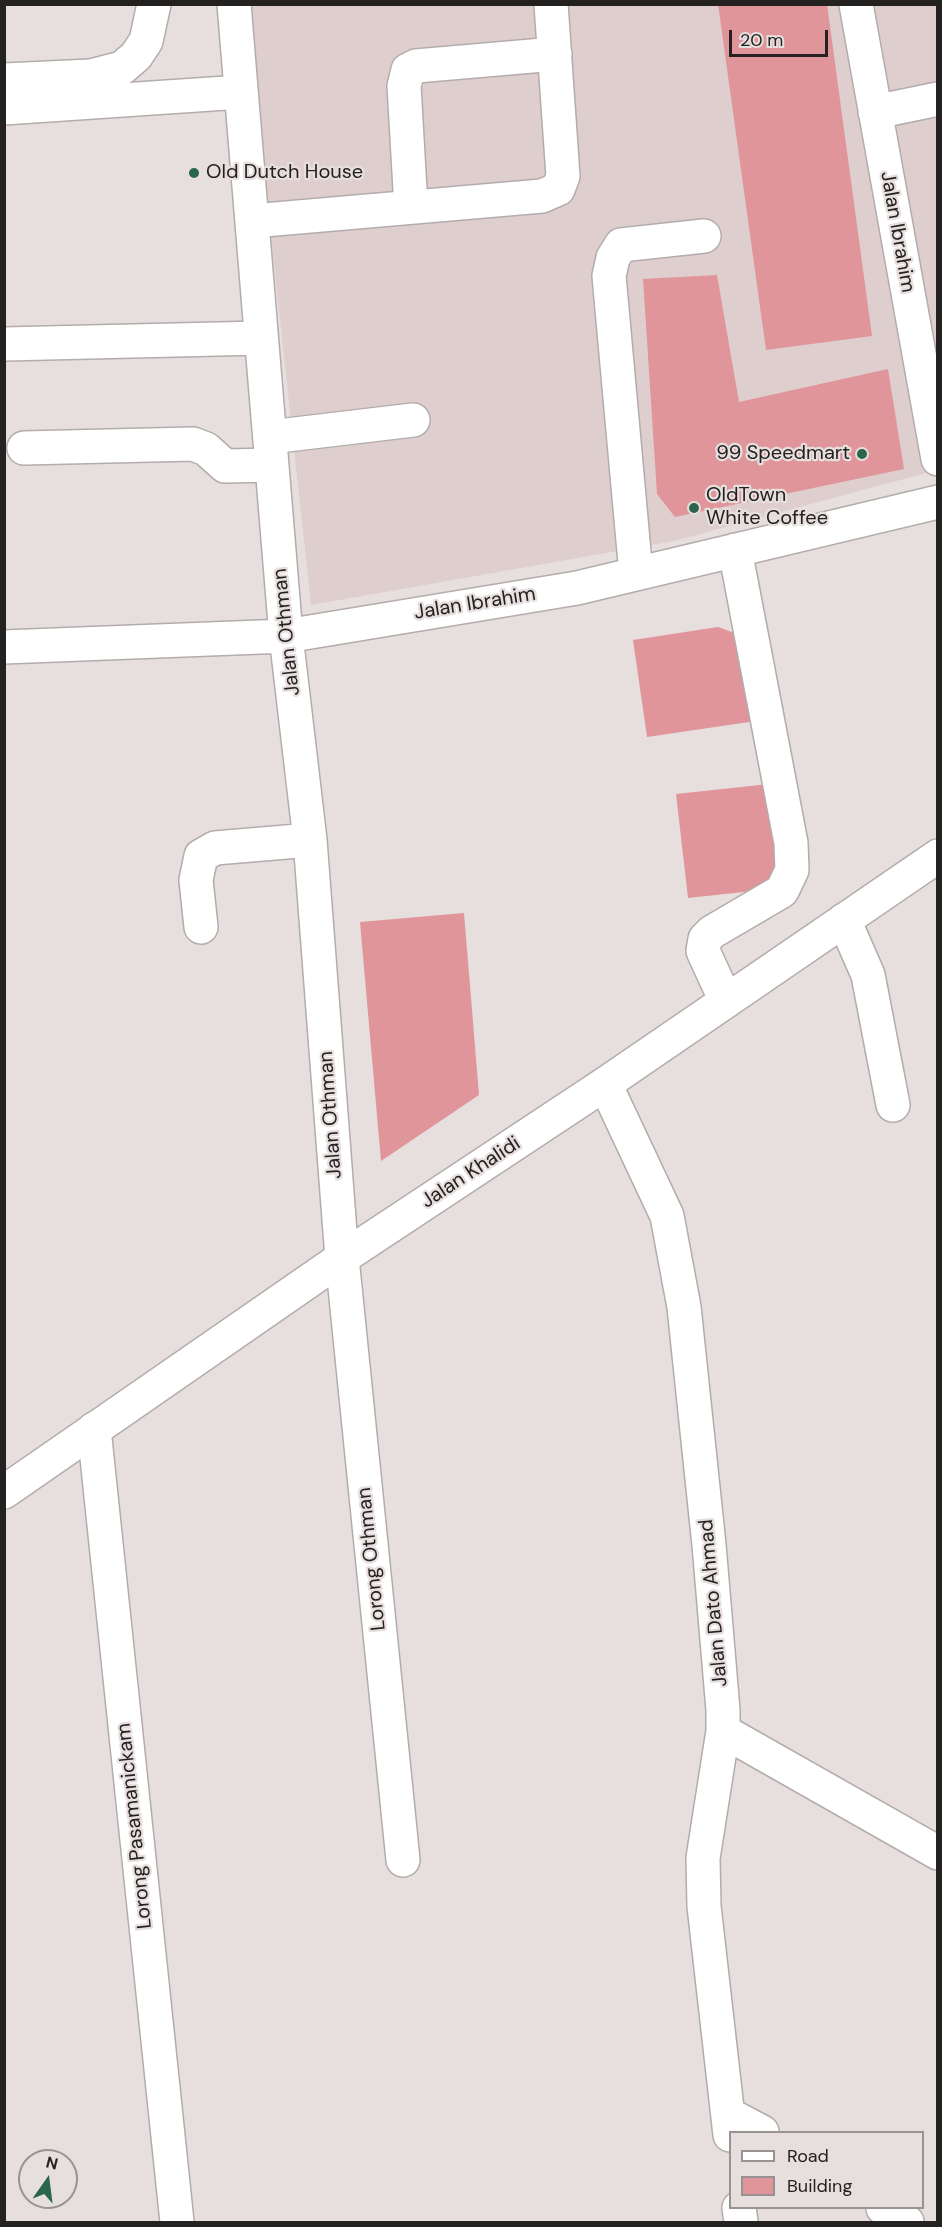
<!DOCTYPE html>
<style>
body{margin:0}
#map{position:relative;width:942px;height:2227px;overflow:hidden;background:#e7dede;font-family:"DM Sans",sans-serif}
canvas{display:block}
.frame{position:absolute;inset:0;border:6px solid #242121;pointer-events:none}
.legend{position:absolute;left:729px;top:2131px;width:195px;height:78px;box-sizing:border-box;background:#e7dede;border:2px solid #999292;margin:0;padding:8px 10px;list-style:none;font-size:18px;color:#242121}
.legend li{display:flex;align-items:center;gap:12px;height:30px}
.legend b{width:30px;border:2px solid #999292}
.north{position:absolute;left:18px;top:2149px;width:60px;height:60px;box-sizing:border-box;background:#e7dede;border:2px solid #999292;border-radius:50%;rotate:14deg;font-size:16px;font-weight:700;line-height:24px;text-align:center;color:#242121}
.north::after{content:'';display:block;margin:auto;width:21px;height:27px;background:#2c654e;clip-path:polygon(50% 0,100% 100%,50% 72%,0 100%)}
.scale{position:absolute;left:729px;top:30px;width:99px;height:27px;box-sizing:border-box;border:3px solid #242121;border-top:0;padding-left:8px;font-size:18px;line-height:21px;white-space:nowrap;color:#242121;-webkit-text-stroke:4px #e7dede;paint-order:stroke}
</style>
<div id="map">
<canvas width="942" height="2227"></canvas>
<div class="frame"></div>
<ul class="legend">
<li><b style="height:8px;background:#fff"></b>Road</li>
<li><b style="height:16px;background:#e0959a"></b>Building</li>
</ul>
<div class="north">N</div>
<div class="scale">20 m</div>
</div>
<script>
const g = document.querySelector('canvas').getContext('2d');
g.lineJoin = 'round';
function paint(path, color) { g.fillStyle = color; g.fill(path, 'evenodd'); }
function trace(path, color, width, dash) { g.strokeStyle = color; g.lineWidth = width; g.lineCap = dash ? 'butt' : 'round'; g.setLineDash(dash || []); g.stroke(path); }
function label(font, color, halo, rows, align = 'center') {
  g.font = font + ' "DM Sans",sans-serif'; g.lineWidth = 4.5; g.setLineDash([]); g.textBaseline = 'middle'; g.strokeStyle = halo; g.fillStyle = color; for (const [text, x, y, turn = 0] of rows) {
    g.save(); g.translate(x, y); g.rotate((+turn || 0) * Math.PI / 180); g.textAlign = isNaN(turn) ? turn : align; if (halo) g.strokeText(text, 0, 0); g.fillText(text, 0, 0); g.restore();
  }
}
paint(new Path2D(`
 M246 5H937V470L674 541 311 605Z`), '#dfcece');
paint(new Path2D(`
 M718 4H827L872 336 766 350Z
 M717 275 739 402 888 369 904 469 675 517 657 494 643 279Z
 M718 627 743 636 756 721 647 737 633 640Z
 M769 784 781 888 688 898 676 794Z
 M464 913 479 1095 381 1161 360 922Z`), '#e0959a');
const minor = new Path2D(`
 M234 4 286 636 310 840 342 1258 403 1860
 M856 4 938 459
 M4 80 91 76 122 68 136 56 146 41 154 4
 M4 108 241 92
 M875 112 938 99
 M411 207 404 86 408 70 416 66 555 54
 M252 221 542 196 558 189 563 176 551 4
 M4 344 261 338
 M270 437 413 420
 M24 448 193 444 206 449 225 466 272 465
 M636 574 609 276 613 258 621 245 704 236
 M4 647 286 636 577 588 938 502
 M844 920 868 975 893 1105
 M201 927 196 880 201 856 215 848 310 840
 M726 1001 703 951 705 939 712 932 782 891 792 870 791 843 735 550
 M605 1084 667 1216 684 1307 709 1545 723 1710V1731L703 1858 704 1906 730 2135
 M94 1429 177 2222
 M723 1731 938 1853
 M728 2114 762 2132
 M739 2208 741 2222
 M883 2208 907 2222`);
const major = new Path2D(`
 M4 1492 342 1258 605 1084 938 856`);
trace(minor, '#b4acac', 36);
trace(major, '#b4acac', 36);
trace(minor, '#fff', 33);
trace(major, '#fff', 33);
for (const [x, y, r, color] of [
 [194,173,6,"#2c654e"],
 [862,454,6,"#2c654e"],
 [694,508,6,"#2c654e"]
]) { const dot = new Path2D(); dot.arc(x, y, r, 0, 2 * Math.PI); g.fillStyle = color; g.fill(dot); trace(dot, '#e7dede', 2); }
label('20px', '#242121', '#e7dede', [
 ["Old Dutch House",206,173],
 ["99 Speedmart",850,454,"right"],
 ["OldTown",706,496],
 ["White Coffee",706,519]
], 'left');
label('20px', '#242121', '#e7dede', [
 ["Jalan Ibrahim",897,232,80],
 ["Jalan Ibrahim",475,604,-9],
 ["Jalan Othman",287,632,-96],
 ["Jalan Othman",331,1115,-94],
 ["Jalan Khalidi",471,1173,-33],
 ["Lorong Othman",372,1559,-96],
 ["Jalan Dato Ahmad",714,1603,-95],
 ["Lorong Pasamanickam",135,1826,-96]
]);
</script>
